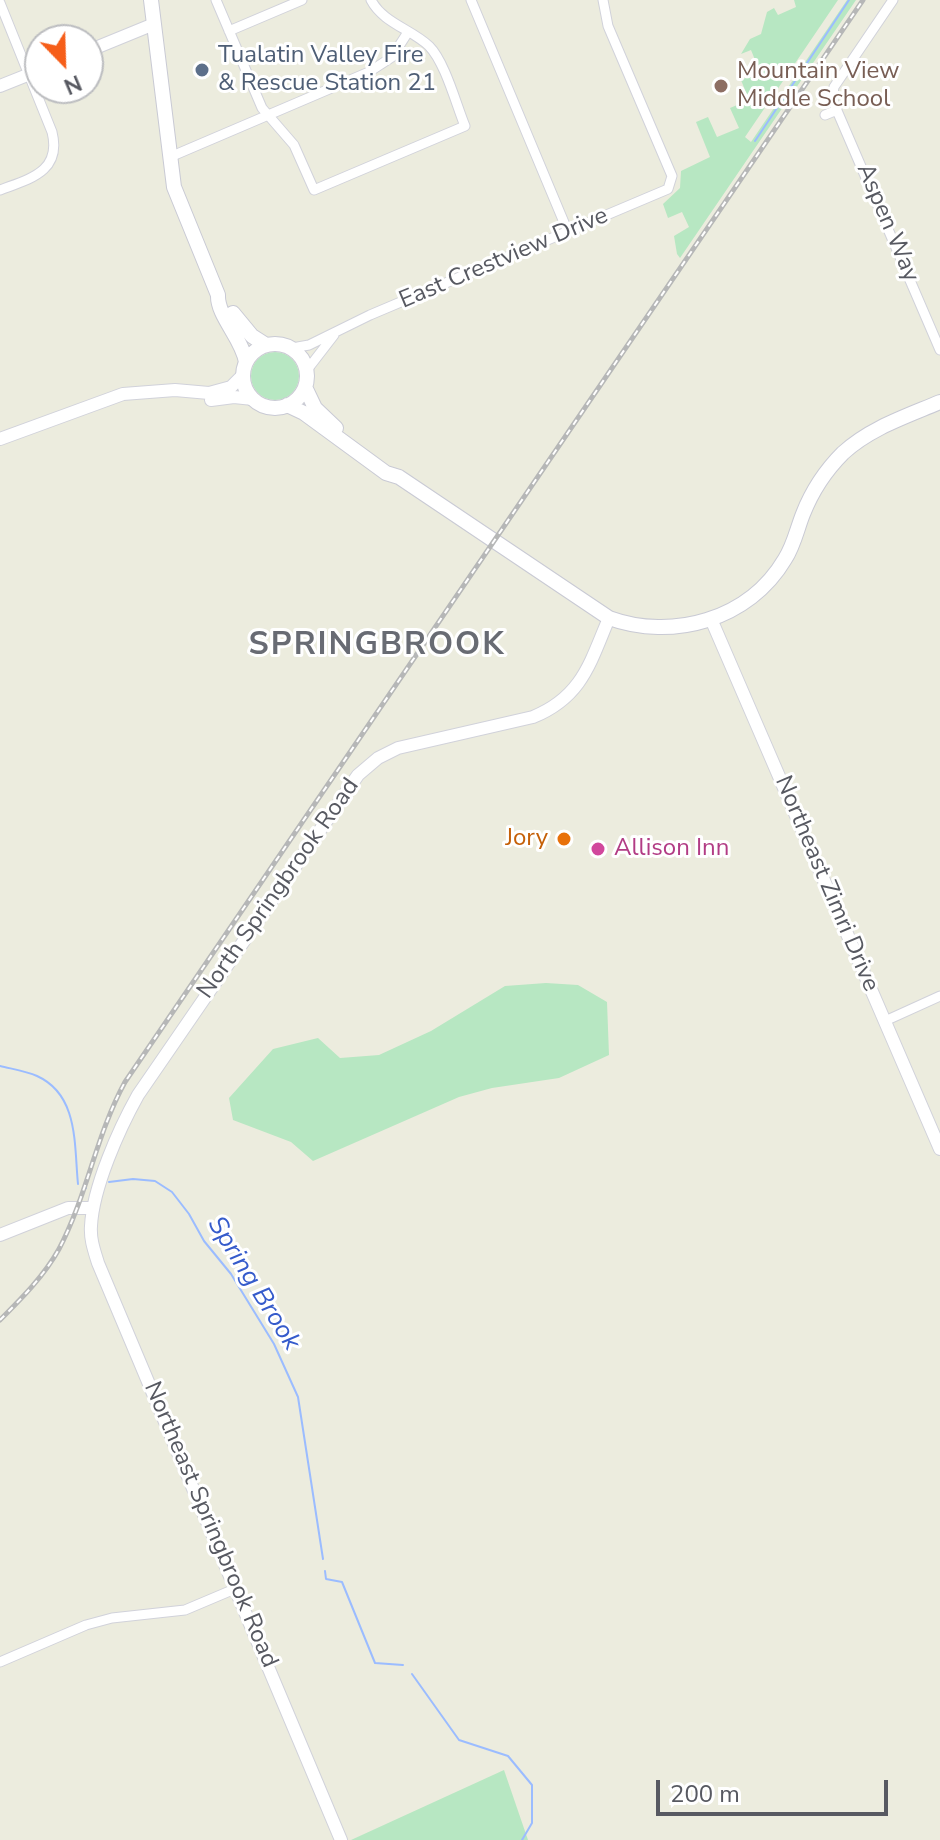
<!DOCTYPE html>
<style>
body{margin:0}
#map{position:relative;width:940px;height:1840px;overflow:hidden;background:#ececde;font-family:"Nunito Sans",sans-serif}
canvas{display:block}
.north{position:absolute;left:24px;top:24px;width:80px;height:80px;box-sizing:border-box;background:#fff;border:2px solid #bcbdc0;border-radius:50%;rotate:157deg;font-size:22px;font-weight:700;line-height:32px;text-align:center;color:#575961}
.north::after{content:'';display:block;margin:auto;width:28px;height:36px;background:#f65e19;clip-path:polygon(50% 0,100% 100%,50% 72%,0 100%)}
.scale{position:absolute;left:656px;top:1780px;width:232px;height:36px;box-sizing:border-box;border:4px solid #575961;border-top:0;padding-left:10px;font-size:24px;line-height:28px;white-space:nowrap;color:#575961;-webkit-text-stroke:6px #fff;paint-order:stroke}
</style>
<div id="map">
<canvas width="940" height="1840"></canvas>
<div class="north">N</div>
<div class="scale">200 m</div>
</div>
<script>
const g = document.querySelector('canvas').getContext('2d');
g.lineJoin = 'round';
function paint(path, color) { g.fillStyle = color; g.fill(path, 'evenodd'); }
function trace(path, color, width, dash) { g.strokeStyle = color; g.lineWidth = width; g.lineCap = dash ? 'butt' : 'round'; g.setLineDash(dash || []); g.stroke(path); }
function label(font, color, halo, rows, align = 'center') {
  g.font = font + ' "Nunito Sans",sans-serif'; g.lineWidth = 6; g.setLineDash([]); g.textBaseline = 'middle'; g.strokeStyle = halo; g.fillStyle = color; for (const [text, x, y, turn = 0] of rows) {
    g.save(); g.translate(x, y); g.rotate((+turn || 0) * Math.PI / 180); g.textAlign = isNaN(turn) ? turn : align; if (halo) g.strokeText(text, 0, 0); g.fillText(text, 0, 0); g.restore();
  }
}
paint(new Path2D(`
 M794 0H838L745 137 751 142 847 0H856L680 258 677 254 674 236 689 227 682 212 668 218 663 204 680 188 681 171 710 157 696 122 708 117 717 137 739 128 730 108 749 100 741 80 760 72 751 50 741 54 750 39 761 34 767 12 774 8 778 15 796 7Z
 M251 376a24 24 0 1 1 48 0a24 24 0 1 1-48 0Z
 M546 983 578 985 607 1002 609 1055 559 1078 492 1088 459 1097 313 1161 291 1142 233 1120 229 1098 273 1049 318 1038 340 1058 379 1055 431 1031 505 986Z
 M504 1770 528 1840H351Z`), '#b7e7c2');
trace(new Path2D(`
 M755 141 849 0
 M0 1066C12 1069 26 1071 37 1076 79 1095 74 1145 78 1184
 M109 1182 133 1179 155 1181 172 1192 189 1214 204 1241 231 1274 274 1344 298 1397 323 1559
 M85 1187 86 1188
 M325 1571 326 1579 342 1582 375 1663 403 1665
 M412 1674 459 1740 508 1756 532 1785V1823L522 1840`), '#9bbcff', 2);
const minor = new Path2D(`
 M216 0 262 108 294 145 314 190 465 126C456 104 445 62 429 46 411 29 383 23 371 0
 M471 0 568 232
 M893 0 834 87 832 99 940 350
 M0 3 52 132C62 172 29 179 0 190
 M229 31 302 0
 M825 115 837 110
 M170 157 369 72 392 57 408 32
 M292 348 309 345 370 315 668 189 672 176 608 26 603 0
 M307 370 334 335
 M885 1021 940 996
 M0 1662 86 1625 112 1618 185 1610 237 1588`);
const tertiary = new Path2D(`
 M88 51 154 24
 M0 86 40 70
 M211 400 234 397 253 399
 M0 439 123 394 175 390 209 393 231 387 243 375
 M711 619 940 1149
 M0 1235 68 1208H93
 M341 1840 98 1263C94 1250 90 1239 91 1226 93 1187 119 1129 138 1095L358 775 378 758 398 748 533 717C582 697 590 663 609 618`);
const secondary = new Path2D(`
 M151 0 174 187 218 295C217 316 242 338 246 362
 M233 313 252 336 266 345
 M243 376a32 32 0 1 1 64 0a32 32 0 1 1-64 0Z
 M305 387 315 408 336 428
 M287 405 304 413 386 473 399 477 609 618C672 641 749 620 785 559 794 545 797 529 803 514 812 491 826 470 843 453 870 428 907 416 940 402`);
trace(minor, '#d1d2da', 11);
trace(tertiary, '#d1d2da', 14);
trace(secondary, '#c9cad4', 16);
trace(minor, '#fff', 9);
trace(tertiary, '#fff', 12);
trace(secondary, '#fff', 14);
const rail = new Path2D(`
 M0 1320C22 1298 44 1276 59 1249 87 1196 96 1135 125 1082L863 0`);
trace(rail, '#b6b7b7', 5);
trace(rail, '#fff', 2, [6]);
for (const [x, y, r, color] of [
 [202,70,8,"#5c6f8a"],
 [721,86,8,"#8d6e63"],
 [564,839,8,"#e8710a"],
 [598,849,8,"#d1479c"]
]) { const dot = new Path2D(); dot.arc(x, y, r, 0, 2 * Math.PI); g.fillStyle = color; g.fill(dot); trace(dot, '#fff', 3); }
label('24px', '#4e5e75', '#fff', [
 ["Tualatin Valley Fire",218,56],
 ["& Rescue Station 21",218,84]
], 'left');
label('24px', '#785e54', '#fff', [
 ["Mountain View",737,72],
 ["Middle School",737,100]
], 'left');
label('24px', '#575961', '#fff', [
 ["Aspen Way",887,223,67],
 ["East Crestview Drive",504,259,-23],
 ["Northeast Zimri Drive",826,884,67],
 ["North Springbrook Road",279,889,-55],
 ["Northeast Springbrook Road",210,1525,67]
]);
label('24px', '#c56008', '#fff', [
 ["Jory",548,839]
], 'right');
label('24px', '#b23c85', '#fff', [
 ["Allison Inn",614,849]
], 'left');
label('italic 26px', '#355bcb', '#fff', [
 ["Spring Brook",253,1284,58]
]);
g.letterSpacing = '2px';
label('bold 32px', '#686b73', '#fff', [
 ["SPRINGBROOK",377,646]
]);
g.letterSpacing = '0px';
</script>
